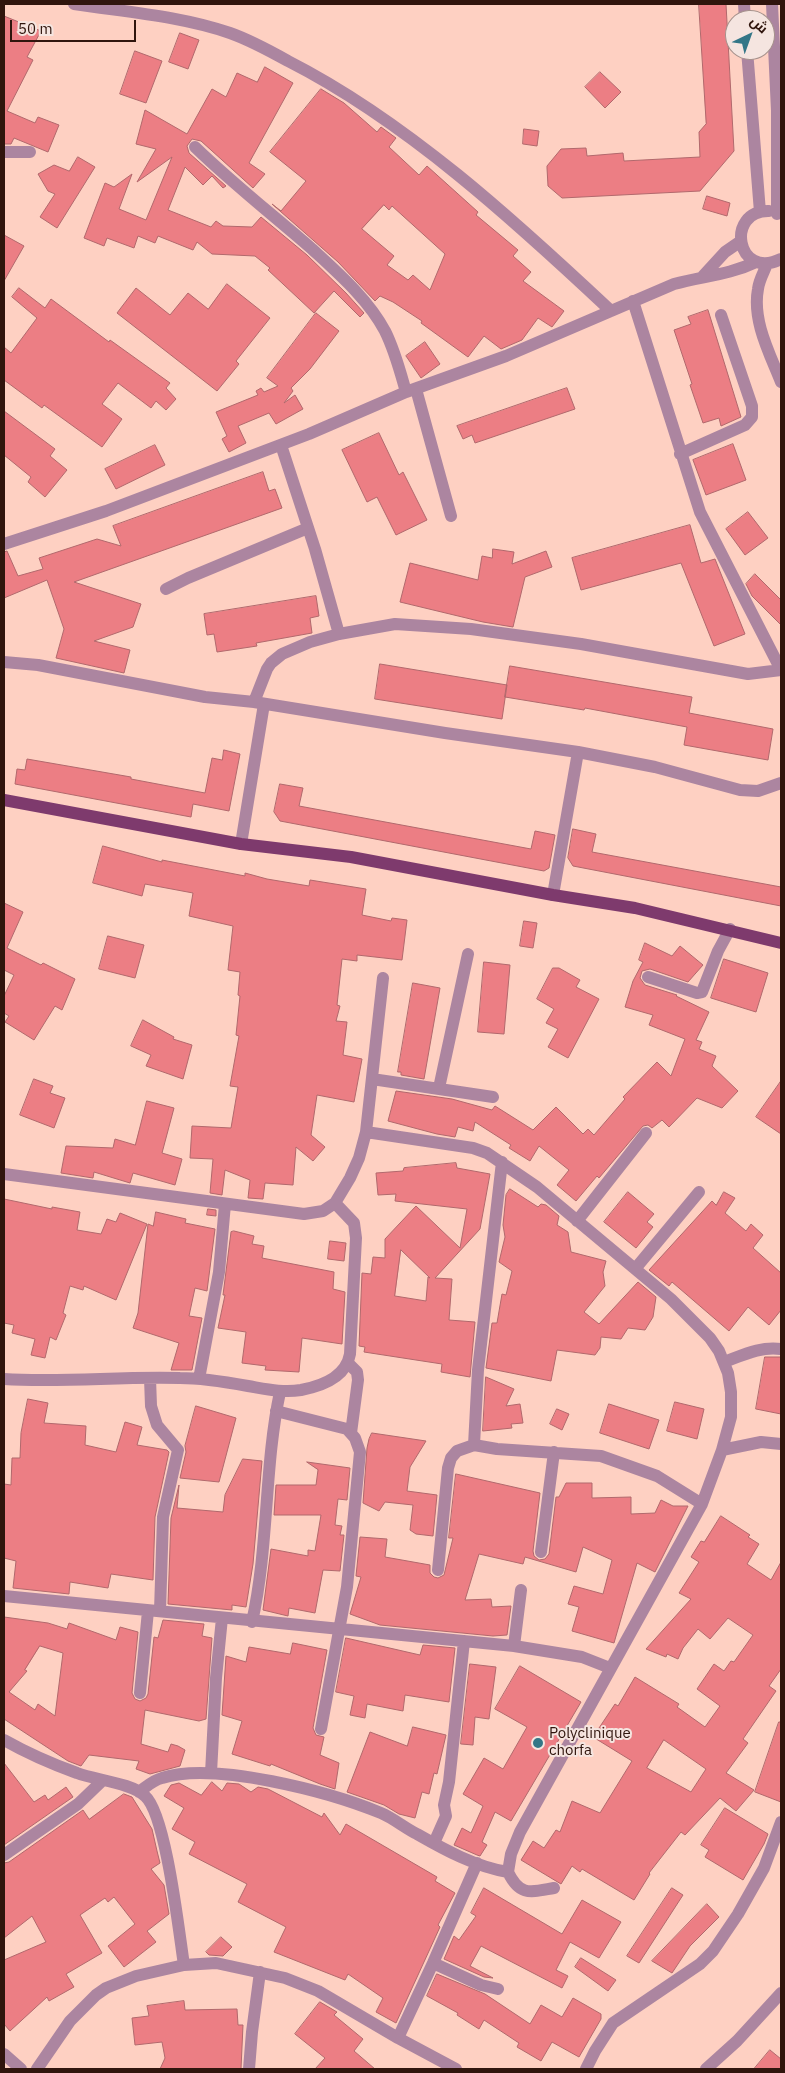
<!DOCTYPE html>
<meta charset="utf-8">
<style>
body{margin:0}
#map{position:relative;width:785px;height:2073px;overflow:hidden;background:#fed0c2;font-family:"IBM Plex Sans",Cairo,sans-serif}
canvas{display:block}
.frame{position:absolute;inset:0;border:5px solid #30150d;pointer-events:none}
.north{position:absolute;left:725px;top:10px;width:50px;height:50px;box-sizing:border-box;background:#f5e5e0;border:1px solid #a6928c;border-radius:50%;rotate:42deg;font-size:14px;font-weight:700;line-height:20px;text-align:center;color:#30150d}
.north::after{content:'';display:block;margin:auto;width:18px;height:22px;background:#337687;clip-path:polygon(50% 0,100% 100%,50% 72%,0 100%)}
.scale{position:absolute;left:10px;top:20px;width:126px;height:22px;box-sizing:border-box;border:2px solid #30150d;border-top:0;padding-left:6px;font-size:15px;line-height:18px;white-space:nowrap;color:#30150d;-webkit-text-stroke:4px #f5e5e0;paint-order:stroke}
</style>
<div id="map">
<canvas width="785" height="2073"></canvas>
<div class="frame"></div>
<div class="north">ش</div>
<div class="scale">50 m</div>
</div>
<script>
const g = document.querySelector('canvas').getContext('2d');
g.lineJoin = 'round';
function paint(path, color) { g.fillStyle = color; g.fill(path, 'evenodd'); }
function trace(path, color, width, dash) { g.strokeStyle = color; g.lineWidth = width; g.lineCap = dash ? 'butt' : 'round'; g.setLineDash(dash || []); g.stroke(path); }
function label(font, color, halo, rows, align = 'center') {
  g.font = font + ' "IBM Plex Sans",sans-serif'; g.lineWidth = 4; g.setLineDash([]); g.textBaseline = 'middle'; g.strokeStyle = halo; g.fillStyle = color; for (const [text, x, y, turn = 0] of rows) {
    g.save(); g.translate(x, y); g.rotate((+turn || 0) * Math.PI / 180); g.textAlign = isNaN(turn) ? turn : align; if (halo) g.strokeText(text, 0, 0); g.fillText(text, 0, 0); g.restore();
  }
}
const building = new Path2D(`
 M699 4H726L734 151 700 191 562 198 548 186 547 168V166L561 149 586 148 587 156 623 153 624 161 700 157 699 132 706 124Z
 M4 16 41 31 27 57 33 60 7 111 35 123 38 117 59 125 48 152 14 138 11 144H4Z
 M180 33 199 40 188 69 169 62Z
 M135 51 162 61 146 103 120 94Z
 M265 67 293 83 249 163 265 174 253 188 201 141 192 139 187 146 189 153 226 186 223 188 212 176 203 185 185 167 168 210 211 227 216 221 223 226 252 227 261 217 307 255 346 293 364 313 360 317 334 291 314 313 268 270 270 268 255 256 212 254 197 242 193 250 158 236 155 243 138 236 134 248 107 238 104 246 84 238 105 183 114 187 132 174 119 209 146 220 172 157 137 182 156 149 136 144 145 110 187 134 212 89 226 97 237 73 257 82Z
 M600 72 621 92 605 108 585 87Z
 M321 89 344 103 377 132 381 127 396 138 389 147 419 175 427 166 478 212 476 215 518 250 513 256 531 272 523 281 564 311 552 327 538 318 522 340 501 349 484 336 468 357 421 323 422 321 393 302 380 296 375 301 338 262 272 204 281 211 306 181 270 152ZM384 205 389 210 392 206 445 254 430 290 413 275 408 280 387 265 394 256 362 229Z
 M524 129 539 131 537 146 523 144Z
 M78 157 95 167 57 228 40 217 55 194 48 191 38 174 54 165 69 171Z
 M707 196 730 203 727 216 703 209Z
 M4 235 24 246 4 281Z
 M227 284 270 318 236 361 239 364 217 391 117 313 136 288 170 315 188 293 208 309Z
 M19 288 45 308 51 299 109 342 110 340 170 383 166 388 176 399 166 410 156 401 151 408 118 383 102 404 122 419 102 447 44 405 42 408 4 380V347L11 353 37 318 12 297Z
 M708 310 741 417 721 426 719 418 703 423 690 385 692 384 674 330 691 324 688 317Z
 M316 313 339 331 310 369 291 388 293 391 284 403 295 395 303 409 276 424 269 413 238 426 246 443 229 452 222 439 227 436 216 412 258 395 256 391 261 388 264 392 278 386 267 378Z
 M425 342 440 364 421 378 406 356Z
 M567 388 575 409 475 443 472 435 463 439 457 426Z
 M4 411 55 449 50 456 67 470 45 497 28 482 31 477 4 455Z
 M379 433 399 475 403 472 427 520 396 535 377 497 367 502 342 450Z
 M733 444 746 480 706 495 693 460Z
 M155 445 165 465 116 489 105 469Z
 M263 472 269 491 275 489 282 508 74 582 141 604 133 627 94 641 130 650 124 673 56 658 64 629 47 580 4 598V552L7 551 18 576 43 569 39 558 97 539 121 546 113 526Z
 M748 512 768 538 745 555 726 529Z
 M690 525 701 563 715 559 745 634 714 646 681 563 581 590 572 558Z
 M493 549 514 552 512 564 546 551 552 567 525 577 513 627 483 622 400 602 410 563 478 580 482 556 492 558Z
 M755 574 781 600V625L752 596 746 584Z
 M316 596 319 616 310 618 312 633 256 643 257 646 217 652 214 634 207 635 204 614Z
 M380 664 507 685 502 719 375 699Z
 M510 666 692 697 689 713 773 729 768 760 684 745 687 727 585 708 584 710 505 697Z
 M224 750 240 754 229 811 193 804 191 817 15 784 17 769 25 770 27 759 131 777V779L205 793 212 758 222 760Z
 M280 784 303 788 299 806 531 849 535 831 555 835 549 868 544 871 280 821 274 812Z
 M573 829 596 834 592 852 781 887V906L573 866 568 858Z
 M103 846 162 862V860L245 876V873L267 879 309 886 310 880 366 889 362 915 391 921 392 918 407 920 402 960 357 955V961L342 959 337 1005 340 1006 336 1021 347 1022 343 1055 362 1059 354 1102 317 1095 311 1135 325 1147 313 1161 296 1147 293 1185 265 1183 263 1199 248 1198 250 1180 225 1170 222 1195 210 1193 213 1159 190 1158 192 1126 231 1128 238 1087 230 1086 239 1036 236 1035 240 996 238 995 240 972 228 970 233 926 189 916 193 893 145 884 142 896 93 883Z
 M4 903 23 912 7 948 41 965 43 963 75 979 62 1010 55 1006 34 1040 5 1022 9 1016 4 1013V996L14 975 4 970Z
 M524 921 537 923 533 948 520 946Z
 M108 936 144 945 135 978 99 969Z
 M645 943 672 956 680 946 703 965 688 982 650 969 642 971 640 978 645 985 677 995 676 996 709 1012 696 1040 702 1042 699 1049 716 1056 712 1066 738 1091 722 1108 697 1098 669 1127 662 1120 652 1128 648 1125 643 1126 599 1178 597 1176 576 1201 557 1185 569 1170 539 1146 530 1161 509 1148 511 1145 475 1122 473 1131 458 1127 455 1137 437 1134 388 1121 396 1091 452 1099 492 1110 495 1106 533 1130 556 1107 583 1134 588 1129 594 1135 625 1099 623 1097 657 1062 671 1076 685 1039 649 1025 653 1015 625 1007 633 981 643 962 639 960Z
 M724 959 768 973 756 1012 711 998Z
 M484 962 510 965 504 1034 478 1032Z
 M553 968H559L580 980 576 987 599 999 568 1058 548 1047 558 1029 546 1023 554 1009 537 999Z
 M413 983 440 988 424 1079 401 1075V1072H398Z
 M143 1020 174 1037 173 1039 192 1045 183 1079 146 1066 151 1055 131 1046Z
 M34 1079 53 1086 50 1093 65 1098 54 1128 20 1115Z
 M781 1081V1134L756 1117Z
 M147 1101 174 1108 162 1153 182 1159 175 1185 133 1173 130 1183 94 1172 93 1178 61 1173 66 1146 113 1148 115 1139 135 1145Z
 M456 1163 457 1168 490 1174 480 1229 435 1278 452 1279 449 1320 475 1322 470 1377 441 1372 442 1364 364 1352 365 1347 359 1346 362 1273 371 1274 373 1257 385 1258V1239L416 1206 460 1248 467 1209 395 1201 396 1194 378 1195 376 1173 403 1171 404 1168ZM401 1250 430 1278 428 1277 426 1301 395 1296Z
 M510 1189 538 1207 541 1204 546 1205 559 1216 557 1225 568 1232 571 1252 606 1261 603 1272 605 1286 584 1312 599 1324 638 1282 656 1297 653 1317 645 1330 628 1328 621 1339 601 1337 600 1348 595 1355 557 1350 551 1381 486 1368 492 1323H497L502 1294 506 1295 512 1271 499 1262 505 1237 503 1225 506 1195Z
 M628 1192 654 1214 647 1222 653 1227 636 1248 604 1222Z
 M724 1192 735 1198 725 1213 746 1231 751 1224 763 1235 753 1248 781 1273V1310L769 1325 748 1307 729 1331 672 1282 669 1286 649 1270 712 1201 716 1205Z
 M4 1199 52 1209V1207L80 1212 77 1230 101 1234 107 1219 116 1222 120 1213 147 1224 116 1300 84 1286 83 1290 70 1286 63 1313 66 1315 56 1340 50 1337 45 1358 31 1355 35 1339 12 1333 14 1325 4 1323Z
 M208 1209 216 1210V1216L207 1215Z
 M156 1212 186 1219 185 1223 215 1229 207 1291 195 1288 189 1316 202 1318 192 1370H171L179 1343 133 1328 138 1313 148 1224 153 1226Z
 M234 1231 254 1236 252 1244 264 1246 262 1258 334 1272 333 1289 345 1292 342 1344 302 1338 299 1372 265 1370 266 1366 242 1363 246 1332 218 1328 225 1295H223L231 1232Z
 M330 1241 346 1243 344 1261 328 1259Z
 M765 1357H781V1414L756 1409Z
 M486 1377 514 1389 506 1406 520 1404 523 1423 511 1424 512 1428 483 1431Z
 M28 1399 48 1403 44 1423 86 1426 85 1445 116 1452 125 1422 142 1427 137 1445 167 1450 169 1452 155 1517 153 1580 111 1574 108 1588 70 1582 69 1594 13 1588 16 1561 4 1558V1484L11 1485 12 1458H20L21 1433Z
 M675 1402 704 1409 697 1439 667 1431Z
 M609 1404 659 1420 649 1449 600 1433Z
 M196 1406 236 1418 219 1482 180 1478 186 1452 185 1446Z
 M557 1409 569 1414 562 1430 550 1424Z
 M372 1433 426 1441 410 1467 407 1491 437 1495 433 1536 416 1534 410 1530 413 1505 385 1502 379 1511 363 1503 367 1448 369 1439Z
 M243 1459 262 1461 253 1564 246 1607 232 1605V1610L168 1604 171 1518 179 1485 177 1508 223 1512 225 1495Z
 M307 1462 350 1468 347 1500 338 1499 335 1525 342 1526 340 1535H344L340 1571 323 1570 315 1613 289 1608 288 1616 263 1610 271 1549 308 1556V1550L315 1551 321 1515H274L276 1485H316L318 1470Z
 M456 1474 540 1493 533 1551 534 1556 539 1560 545 1559 549 1554 556 1497H559L566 1483H592V1498L631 1497V1514L655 1513 661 1500 673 1506H688L655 1572 637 1563 614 1643 572 1631 579 1607 568 1604 574 1586 603 1594 612 1560 583 1547 576 1572 525 1557 523 1564 479 1554 465 1600 491 1599 492 1607 511 1606 507 1635 493 1636 380 1625 350 1614 361 1577 356 1576 360 1537 387 1539 385 1557 430 1565V1573L434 1577 438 1578 444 1575 453 1538H449Z
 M721 1516 750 1535 748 1537 759 1544 747 1564 771 1580 781 1562V1669L769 1686 776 1691 743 1739 748 1743 726 1773 754 1790 736 1811 720 1798 685 1835 681 1832 649 1873 650 1874 634 1900 582 1869 580 1872 572 1866 561 1884 521 1860 533 1841 544 1848 556 1830 560 1832 572 1801 600 1813 632 1761 593 1737 615 1704 618 1706 635 1677 679 1704 677 1707 705 1727 720 1706 697 1689 714 1664 724 1671 731 1661 734 1662 753 1635 728 1618 710 1639 698 1629 683 1648 678 1659 667 1654 666 1657 646 1649 691 1599 679 1593 699 1562 691 1557 701 1541 704 1542ZM664 1740 706 1769 691 1792 647 1768Z
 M4 1617 48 1623 67 1629 69 1623 116 1640 120 1627 138 1632 132 1693 135 1699 140 1701 146 1698 148 1694 154 1637 158 1638 163 1620 204 1624 202 1636 212 1638 206 1719 199 1721 145 1710 141 1744 168 1752 171 1744 178 1746 185 1750 180 1766 150 1774 136 1769 139 1761 89 1755 81 1766 68 1761 4 1719ZM40 1646 63 1653 55 1716 38 1704 35 1710 9 1692 27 1671 25 1670Z
 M346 1638 420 1655 423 1645 455 1648 449 1702 405 1695 403 1711 367 1704 365 1718 350 1715 354 1696 336 1692Z
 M293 1643 327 1650 313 1728 316 1735 324 1737 320 1755 339 1763 335 1789 320 1784 271 1764 270 1766 232 1754 242 1721 222 1715 226 1656 246 1662 249 1647 290 1654Z
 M470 1664 496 1667 489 1719 475 1717 473 1745 461 1744Z
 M520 1666 581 1702 511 1821 495 1812 482 1842 487 1845 480 1856 477 1855 454 1845 462 1828 471 1833 483 1806 463 1794 484 1758 503 1769 527 1727 495 1709Z
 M779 1722H781V1802L755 1792Z
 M413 1727 446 1735 437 1774 434 1773 429 1794 422 1792 415 1818 399 1814 384 1805 347 1792 370 1732 407 1746Z
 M4 1763 34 1802 45 1795 48 1800 66 1787 73 1797 4 1845Z
 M212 1782 222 1791 227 1783 239 1784 251 1792 258 1787 268 1789 322 1817 324 1813 340 1835 346 1824 437 1877 435 1881 455 1893 438 1925 440 1927 396 2023 376 2012 383 1998 348 1974 345 1980 274 1952 286 1927 238 1902 247 1884 189 1854 195 1842 172 1829 184 1808 164 1796 171 1785 179 1783 201 1795Z
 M124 1794 132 1797 152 1829 157 1851 160 1863 151 1869 164 1885 169 1914 147 1931 156 1942 124 1967 108 1946 135 1924 114 1897 108 1902 105 1898 80 1915 102 1953 66 1974 74 1987 49 2001 47 1997 10 2031 4 2024V1960L46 1942 32 1916 4 1938V1863L9 1862 83 1810 89 1819Z
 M725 1808 768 1834 764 1844 743 1880 705 1857 709 1850 701 1845Z
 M484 1888 562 1934 582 1900 621 1922 599 1958 570 1942 556 1970 568 1976 562 1988 481 1946 470 1966 493 1978 484 1977 444 1959 454 1936 459 1940 476 1916 471 1913Z
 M672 1888 683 1895 639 1963 627 1956Z
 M707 1904 719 1917 690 1946 672 1973 652 1961Z
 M221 1937 232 1947 223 1956 209 1955 206 1952Z
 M581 1958 616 1980 608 1991 575 1967Z
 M437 1974 485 1994 530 2024 541 2005 562 2017 573 1998 601 2014V2019L579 2057 552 2042 541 2061 517 2047 519 2043 484 2020 479 2029 457 2015 458 2013 427 1996Z
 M184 2001 185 2010 237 2009 238 2025H243L241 2069H160L165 2058 162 2042 135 2045 132 2018 149 2016 147 2006Z
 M320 2002 337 2012 334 2015 363 2039 354 2051 375 2069H315L325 2058 295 2034Z
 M770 2050 781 2059V2069H754Z`);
paint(building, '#ec7e84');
trace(building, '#b1686c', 1);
trace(new Path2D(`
 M74 4C126 12 181 16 230 33 250 40 270 51 288 61 406 121 515 221 611 311
 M744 4 745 20
 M772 4 777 111V214
 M747 50 760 212
 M195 147C232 183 273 215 312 249 338 273 368 299 385 331 395 351 400 371 406 392
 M4 152H30
 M769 211C725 210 736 281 781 259
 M767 264C764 272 759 280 758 289 752 321 770 354 781 382
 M703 276 725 252 741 241
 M633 301 700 512 781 670
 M416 389 451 516
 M281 445 315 549 339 634
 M680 454 745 425 752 417V406L721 315
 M4 544 106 511 309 434 406 392 506 356 674 284C703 276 729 275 756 262
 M166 589 188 578 308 528
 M4 662 38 665 205 697 254 702 445 733 578 752 655 767 740 790 758 791 781 783
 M254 702 267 669 271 663 282 654 310 642 339 634 395 624 471 629 581 644 748 674 781 670
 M241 844 264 704
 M553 895 578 752
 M648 977 697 993 702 992 718 951 730 929
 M372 1079 493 1097
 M439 1088 468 954
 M366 1132 473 1148 487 1153 537 1187 671 1299 710 1338 719 1351 728 1373 731 1392V1417L722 1450 702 1504 520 1832 511 1854 508 1872C520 1897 531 1892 554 1888
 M4 1174 304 1214 323 1211 335 1203 350 1178 359 1158 366 1132 383 978
 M577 1221 646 1133
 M635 1269 699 1192
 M724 1362C743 1355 761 1346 781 1349
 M348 1363 357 1372 358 1380 351 1433
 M150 1378 151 1406 157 1425 178 1450 163 1517 160 1611
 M4 1379C62 1383 121 1376 180 1378 203 1378 226 1382 248 1386 266 1389 283 1393 301 1390 322 1386 346 1377 350 1354L356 1238 354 1223 335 1203
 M199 1379 219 1272 225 1204
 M276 1411 347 1429 355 1438 360 1452 347 1587 321 1729
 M474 1445 478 1370 502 1162
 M722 1450 761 1442 781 1444
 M541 1552 554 1452
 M438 1570 448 1468 451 1458 457 1451 474 1445 497 1449 601 1456 657 1476 702 1504
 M4 1596 514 1646 582 1657 610 1668
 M252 1622C269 1546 264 1467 280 1392
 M514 1646 521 1590
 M140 1693 148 1611
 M4 1740C27 1753 52 1764 77 1773 95 1780 132 1783 145 1796 166 1814 179 1933 184 1965
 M211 1773 216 1678 222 1618
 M139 1792C146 1787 153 1780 162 1778 214 1761 330 1792 381 1813 393 1818 405 1828 417 1834 445 1850 476 1867 508 1872
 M434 1843 446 1816 444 1805 449 1782 464 1641
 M4 1855 78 1804 102 1781
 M433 1963 481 1985 498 1989
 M398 2038 433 1963 477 1863
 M4 2054 21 2069
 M37 2069 70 2021 96 1995 106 1988 136 1976 184 1965 216 1963 285 1978 318 1991 398 2038 456 2069
 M249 2069 252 2032 260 1972
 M586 2069 595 2051 613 2023 700 1964 713 1951 738 1914 764 1868 781 1822
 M706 2069 737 2041 781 1993`), '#ac85a0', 12);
trace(new Path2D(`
 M4 800 241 844 351 857 553 895 635 908 781 943`), '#7e3a6d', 12);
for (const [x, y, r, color] of [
 [538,1743,6,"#337687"]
]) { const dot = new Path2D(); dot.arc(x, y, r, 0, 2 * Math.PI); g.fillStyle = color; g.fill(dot); trace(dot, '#f5e5e0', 2); }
label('15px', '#30150d', '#f5e5e0', [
 ["Polyclinique",549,1734],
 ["chorfa",549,1751]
], 'left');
</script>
